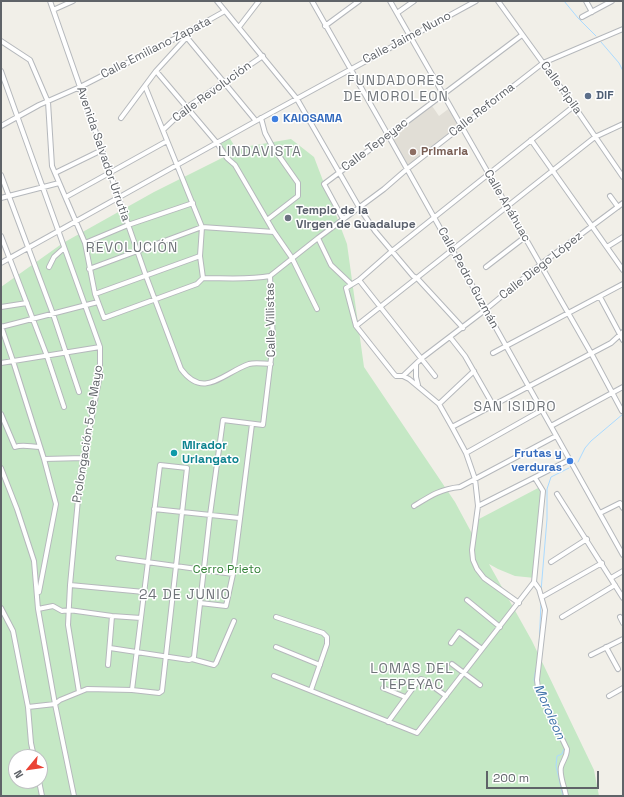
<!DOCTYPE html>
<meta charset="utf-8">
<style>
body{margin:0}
#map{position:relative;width:624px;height:797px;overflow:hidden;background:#f1efe8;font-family:"Space Grotesk",sans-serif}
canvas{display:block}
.frame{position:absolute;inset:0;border:2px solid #5f6368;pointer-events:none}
.north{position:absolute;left:8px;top:749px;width:40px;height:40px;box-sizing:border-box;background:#fff;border:1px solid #bfc1c3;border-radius:50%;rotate:241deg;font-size:11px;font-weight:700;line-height:16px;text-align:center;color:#5f6368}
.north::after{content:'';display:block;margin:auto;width:14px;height:18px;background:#ea4335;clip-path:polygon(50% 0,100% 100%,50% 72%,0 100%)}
.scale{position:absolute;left:486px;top:771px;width:113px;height:18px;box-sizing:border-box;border:2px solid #5f6368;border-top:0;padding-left:5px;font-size:12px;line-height:14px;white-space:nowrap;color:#5f6368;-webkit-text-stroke:3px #fff;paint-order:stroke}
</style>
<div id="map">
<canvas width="624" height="797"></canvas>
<div class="frame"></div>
<div class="north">N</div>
<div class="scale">200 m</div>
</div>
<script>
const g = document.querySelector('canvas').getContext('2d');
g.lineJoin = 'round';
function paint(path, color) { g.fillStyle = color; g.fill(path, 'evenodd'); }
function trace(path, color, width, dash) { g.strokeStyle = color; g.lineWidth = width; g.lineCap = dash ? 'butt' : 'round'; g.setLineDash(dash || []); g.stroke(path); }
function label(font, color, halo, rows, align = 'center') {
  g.font = font + ' "Space Grotesk",sans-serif'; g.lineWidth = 3; g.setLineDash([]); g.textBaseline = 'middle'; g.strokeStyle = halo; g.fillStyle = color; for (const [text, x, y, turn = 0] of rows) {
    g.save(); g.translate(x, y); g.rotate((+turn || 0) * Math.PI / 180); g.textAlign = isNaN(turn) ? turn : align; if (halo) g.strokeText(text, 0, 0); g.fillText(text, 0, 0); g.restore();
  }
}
paint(new Path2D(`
 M430 103 439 116 451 107 462 126 407 169 388 135Z`), '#e1ded6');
paint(new Path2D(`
 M229 137 237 150 244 147 291 139 314 157 347 244 364 367 455 502 476 541V532L479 519 540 487 543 491 535 578 515 576 498 569 489 564 532 641 594 770 599 796H1V287L63 243 154 192 226 156 219 143ZM16 757H40V781H16Z`), '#c5e8c5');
trace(new Path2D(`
 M564 1 578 18 596 36
 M601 42 619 63 623 71
 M578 462 585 448 591 441 623 414
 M541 591 547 519V489L551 477 569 468
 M539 649 541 602
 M536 686 534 680 536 668
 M563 796 556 766 557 756 562 754 564 749`), '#aadaff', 1);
const street = new Path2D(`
 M50 1 146 276 181 369C204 400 223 373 249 364 256 362 264 364 271 364
 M217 1 297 99 359 207 375 231 413 276 417 278 463 328
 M312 1 388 135 623 555
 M390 1 591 353 622 411
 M498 1 572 103 623 177
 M586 1 592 12
 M53 10 73 1
 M397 13 414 1
 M582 17 612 1
 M325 26 359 1
 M239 27 259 1
 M184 34 256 121
 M1 41 30 60 48 102 52 166 85 243 95 294 104 318 197 284 203 278C225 278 249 280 270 276
 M1 71 100 347V375L80 478 70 585 68 625 79 692
 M156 71 217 143 227 158 235 165 274 232 292 258 317 309
 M145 86 202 227 200 256 203 278
 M121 118 156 71 187 37
 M261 118 265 133 272 146 298 183V196L267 220
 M1 126 39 105 80 87 184 34 225 11
 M163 130 186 108 263 56
 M531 140 623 270
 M55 173 102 150
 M1 175 53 314 79 392
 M610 196 618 207
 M66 197 167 141
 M1 198 59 183
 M343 219 324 184 522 35
 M1 236 47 356 64 407
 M318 238 331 265 351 284
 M85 243 128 225 193 203
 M607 247 623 237
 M1 263 256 121 476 1
 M49 267 54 257 64 248
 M486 267 525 237
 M89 269 202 227 274 232
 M270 276 318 238 384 189 407 169 543 63 623 29
 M359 280 435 376
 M95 294 200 256
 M600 297 623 340
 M1 307 27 303
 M1 326 13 361 44 459 56 504 39 592
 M356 326 595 137 623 124
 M1 327 98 302
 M450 337 465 356 493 405
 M493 353 623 284
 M1 363 100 347
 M416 364V377L418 385
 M403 376 422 358 485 310 541 264 623 203
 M439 404 474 371
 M1 414 15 447C23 444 31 447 40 447
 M551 426 623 387
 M452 427 611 343 623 332
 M466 453 542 410
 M44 459 84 458
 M1 468 17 509 34 561 38 609 55 704 74 796
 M535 478 543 491 534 582 539 589 545 610 537 680 538 688 567 749C567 757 563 760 561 767 559 775 565 788 566 796
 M557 494 623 598
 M414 506C430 496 440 489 460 487L556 436
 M478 506 569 460
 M154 509 239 518
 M600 513 620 503 623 508
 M118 558 233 574
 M551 562 587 539
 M611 578 623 571
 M70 585 144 592
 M542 597 602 563
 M467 600 500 627
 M200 603 226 606 233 574 252 424
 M519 603 484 578 477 569 473 560 472 550 478 506 475 479 466 453 452 427 439 404 409 379 403 376H396L394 374 356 326 346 288 359 280 392 251 574 106
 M1 608 13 631 28 707 31 743 34 757
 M38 609 53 606 62 611 69 610 112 616 141 618
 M276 617 323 633 327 637V644L311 690
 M562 617 615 585
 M620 617 623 623
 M451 643 459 632 482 649
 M276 647 320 665
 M606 647 618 669
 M110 648 189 660 192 659 214 665 216 663 234 621
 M591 655 623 639
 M192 659 194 657 210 515 223 420 263 425 273 342 270 276
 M452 664 480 685
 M108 665 112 616
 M274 676 417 733 534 582
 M383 688 405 697
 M609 696 623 688
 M28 707 55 704 60 700 87 689 132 690 159 693 162 691 187 468 160 465 132 690
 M388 722 418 681 421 679 424 680 446 696
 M39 781 42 796`);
trace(street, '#b5b8bc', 6);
trace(street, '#fff', 4);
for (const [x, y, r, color] of [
 [588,96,4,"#5c6f8a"],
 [275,119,4,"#3f7fe0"],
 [413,152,4,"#8d6e63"],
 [288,218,4,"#6b7280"],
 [174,453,4,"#0f9aa8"],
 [570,461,4,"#3f7fe0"]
]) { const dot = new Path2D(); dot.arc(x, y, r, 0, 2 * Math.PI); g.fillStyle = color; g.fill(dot); trace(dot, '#fff', 1.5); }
label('12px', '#5f6368', '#fff', [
 ["Calle Jaime Nuno",407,38,-28],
 ["Calle Emiliano Zapata",156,48,-27],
 ["Calle Pípila",561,88,54],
 ["Calle Revolución",212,92,-36],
 ["Calle Reforma",482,110,-38],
 ["Calle Tepeyac",375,145,-37],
 ["Avenida Salvador Urrutia",103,154,71],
 ["Calle Anáhuac",507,206,60],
 ["Calle Diego López",541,266,-38],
 ["Calle Pedro Guzmán",468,278,61],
 ["Calle Villistas",271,320,-91],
 ["Prolongación 5 de Mayo",88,434,-81]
]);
label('bold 12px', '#4e5e75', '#fff', [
 ["DIF",596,96]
], 'left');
label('bold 12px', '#366cbe', '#fff', [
 ["KAIOSAMA",283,119],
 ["Frutas y",562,454,"right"],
 ["verduras",562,468,"right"]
], 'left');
label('bold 12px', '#785e54', '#fff', [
 ["Primaria",421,152]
], 'left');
label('bold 12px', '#5b616d', '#fff', [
 ["Templo de la",296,211],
 ["Virgen de Guadalupe",296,225]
], 'left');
label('bold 12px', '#0d838f', '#fff', [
 ["Mirador",182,446],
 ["Uriangato",182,460]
], 'left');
label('12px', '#348238', '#fff', [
 ["Cerro Prieto",227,570]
]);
label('italic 13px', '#4174aa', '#fff', [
 ["Moroleon",549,712,66]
]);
g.letterSpacing = '1px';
label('14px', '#70757a', '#fff', [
 ["FUNDADORES",396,81],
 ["DE MOROLEON",396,97],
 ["LINDAVISTA",260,152],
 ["REVOLUCIÓN",132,248],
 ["SAN ISIDRO",515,407],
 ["24 DE JUNIO",185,595],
 ["LOMAS DEL",412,669],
 ["TEPEYAC",412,685]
]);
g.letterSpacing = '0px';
</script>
